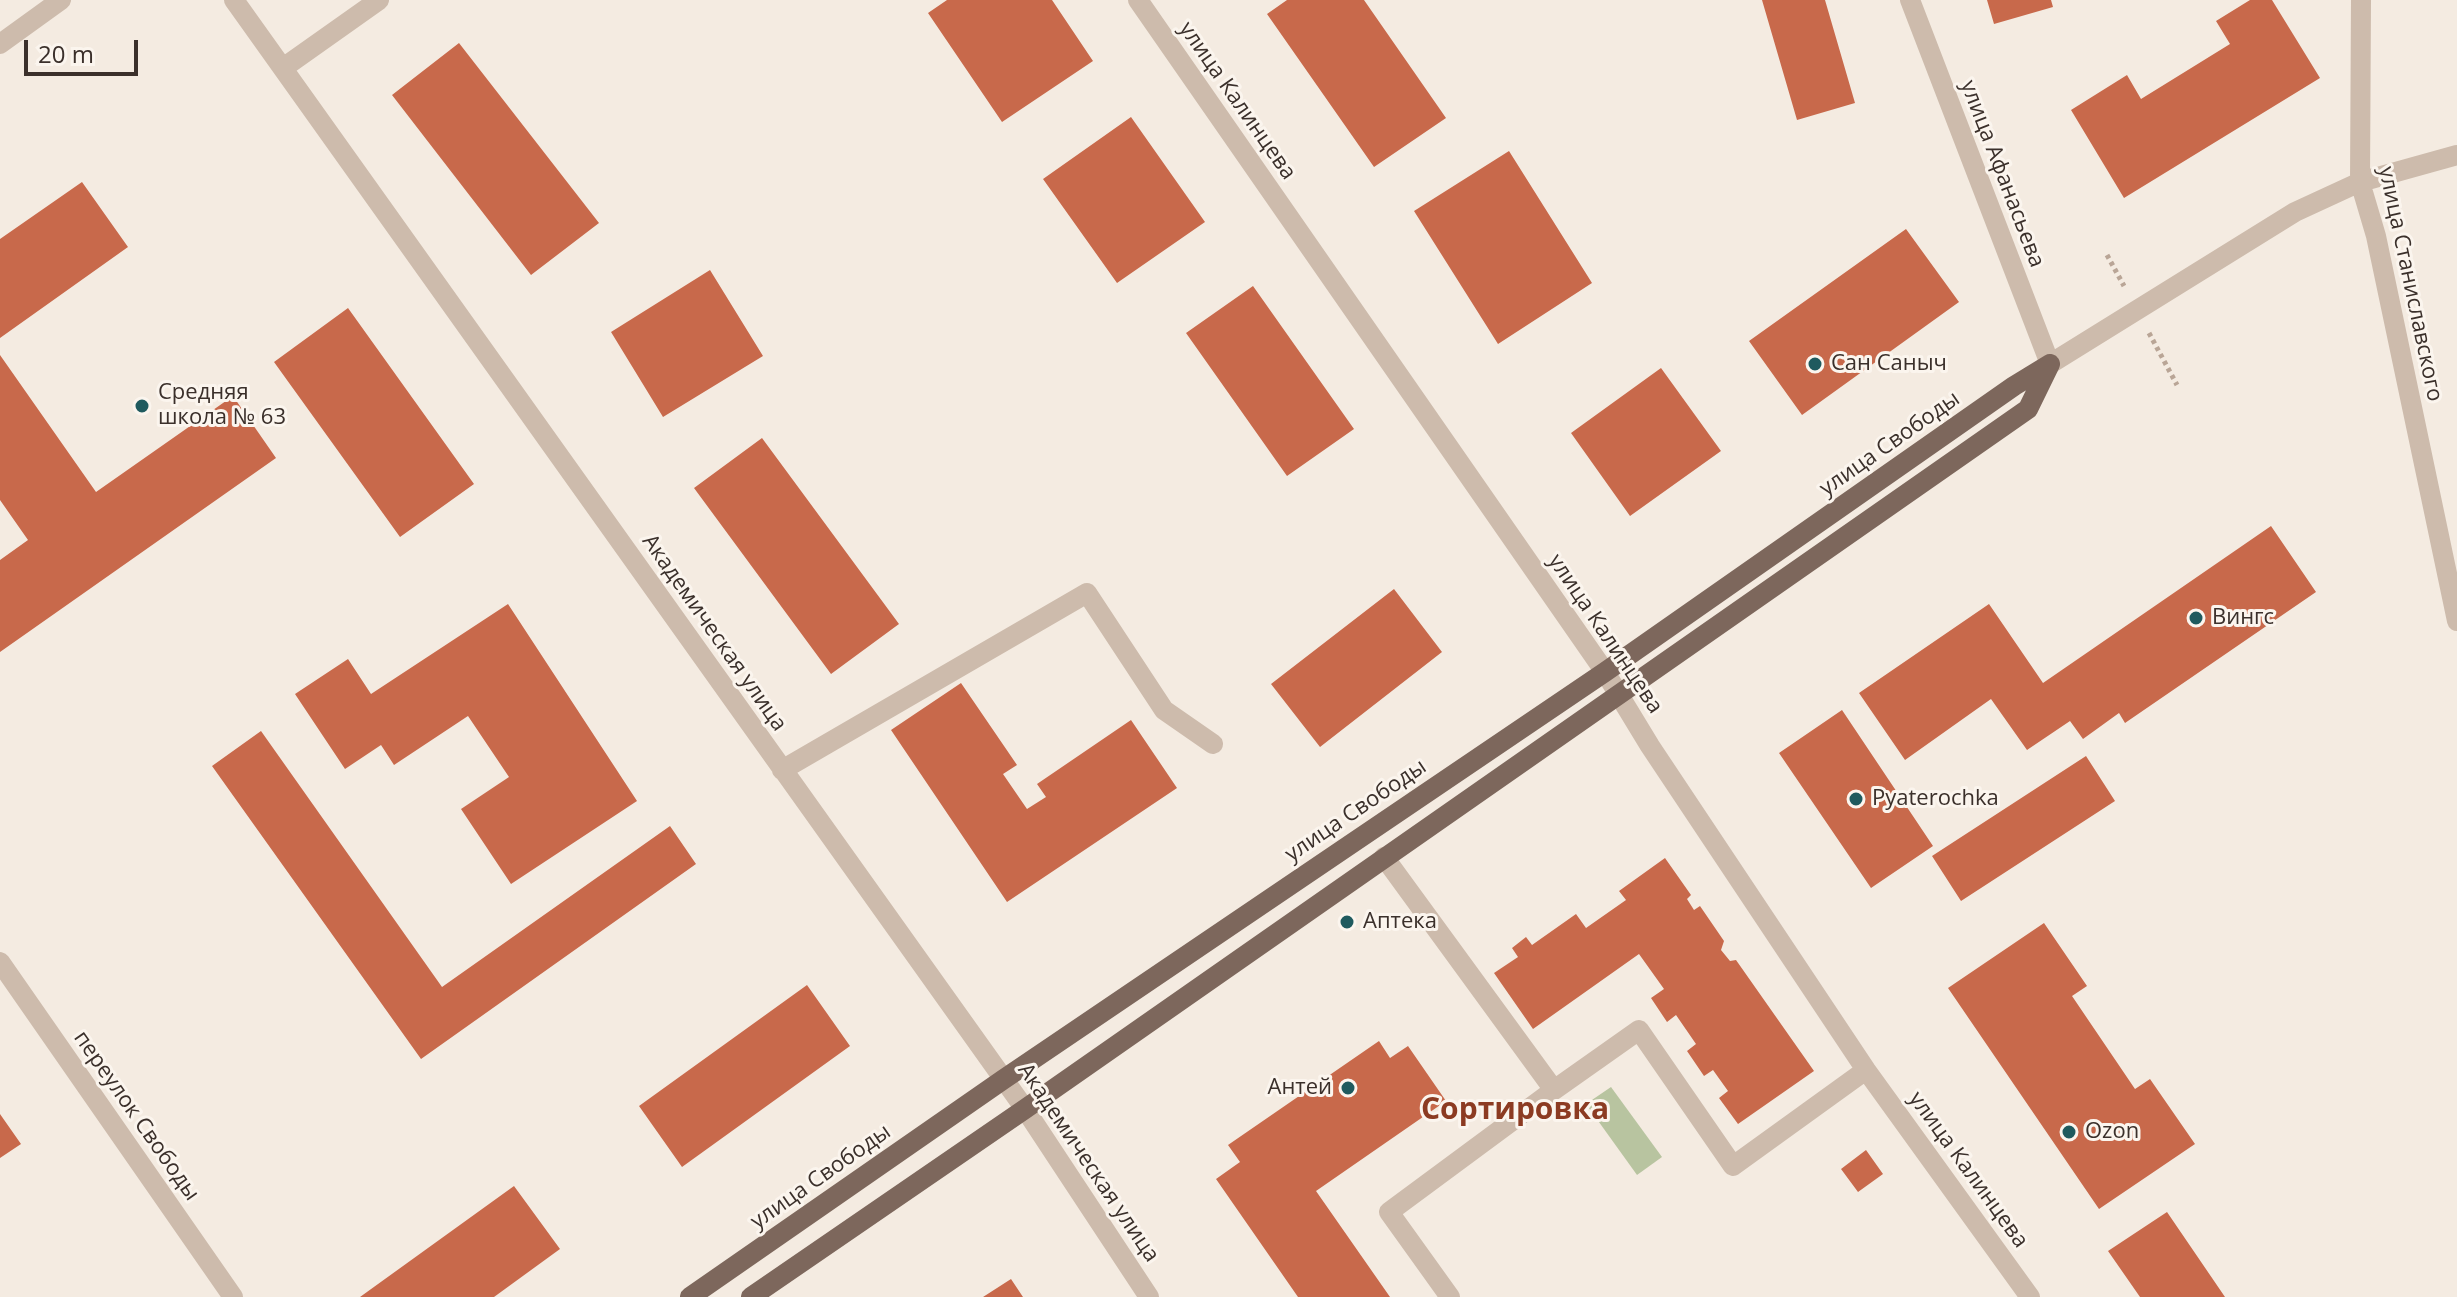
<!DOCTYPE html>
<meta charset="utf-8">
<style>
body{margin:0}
#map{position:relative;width:2457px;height:1297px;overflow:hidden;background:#f4ebe1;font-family:"Open Sans",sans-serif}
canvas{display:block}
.scale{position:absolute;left:24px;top:40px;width:114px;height:36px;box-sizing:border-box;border:4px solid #3b302b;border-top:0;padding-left:10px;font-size:24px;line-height:28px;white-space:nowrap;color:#3b302b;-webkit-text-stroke:6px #fbf5ee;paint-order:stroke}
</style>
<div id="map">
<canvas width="2457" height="1297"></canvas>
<div class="scale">20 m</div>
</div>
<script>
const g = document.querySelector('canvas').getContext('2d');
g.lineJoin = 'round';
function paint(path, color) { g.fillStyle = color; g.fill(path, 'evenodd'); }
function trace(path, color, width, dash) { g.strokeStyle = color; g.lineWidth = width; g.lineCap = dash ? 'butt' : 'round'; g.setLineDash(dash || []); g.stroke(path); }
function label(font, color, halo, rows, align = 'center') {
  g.font = font + ' "Open Sans",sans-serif'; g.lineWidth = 6; g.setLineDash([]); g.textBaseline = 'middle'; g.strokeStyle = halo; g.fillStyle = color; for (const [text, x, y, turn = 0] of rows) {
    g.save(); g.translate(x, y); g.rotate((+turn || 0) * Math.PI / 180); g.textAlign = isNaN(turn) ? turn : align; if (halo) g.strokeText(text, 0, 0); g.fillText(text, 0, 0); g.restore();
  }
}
paint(new Path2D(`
 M1611 1087 1662 1157 1637 1175 1586 1104Z`), '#b8c4a0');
paint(new Path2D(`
 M947 0H1052L1093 61 1002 122 928 13Z
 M1287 0H1364L1446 118 1374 167 1267 14Z
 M1762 0H1825L1855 103 1797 120Z
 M1987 0H2051L2053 7 1994 24Z
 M2250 0H2272L2320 78 2124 198 2071 110 2127 75 2141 99 2230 44 2216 21Z
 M459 43 599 223 531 275 392 95Z
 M1131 117 1205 222 1117 283 1043 179Z
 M1509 151 1592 283 1498 344 1414 211Z
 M82 182 128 247 0 338V239Z
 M1906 229 1959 302 1802 415 1749 341Z
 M710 270 763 356 663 417 611 332Z
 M1253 286 1354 429 1287 476 1186 333Z
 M348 308 474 484 400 537 274 362Z
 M0 355 96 492 233 396 276 458 0 652V560L28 540 0 500Z
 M1661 368 1721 451 1630 516 1571 433Z
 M762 438 899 624 831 674 694 488Z
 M2271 526 2316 592 2125 723 2119 713 2083 739 2070 721 2027 750 1991 699 1905 760 1859 693 1989 604 2043 683Z
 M1394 589 1442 652 1320 747 1271 684Z
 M508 604 637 801 511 884 461 809 509 777 468 716 394 765 381 745 345 769 295 694 348 659 371 694Z
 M961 683 1017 765 1003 774 1027 809 1046 797 1037 784 1131 720 1177 788 1007 902 891 730Z
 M1842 710 1933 846 1871 888 1779 753Z
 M261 731 442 987 670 826 696 864 421 1059 212 766Z
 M2086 756 2115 801 1961 901 1932 856Z
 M1665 858 1691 895 1687 899 1694 910 1700 906 1724 941 1721 950 1730 961 1736 960 1814 1071 1738 1124 1719 1098 1728 1091 1713 1070 1704 1076 1687 1051 1696 1044 1676 1015 1667 1022 1651 998 1664 989 1639 954 1533 1029 1494 973 1518 957 1512 948 1526 937 1532 945 1576 914 1586 928 1626 900 1619 891Z
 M2044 923 2087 986 2072 996 2135 1089 2150 1079 2195 1144 2099 1209 1948 988Z
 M807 985 850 1046 682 1167 639 1106Z
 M1379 1041 1390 1058 1408 1046 1446 1101 1316 1191 1390 1297H1298L1216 1179 1240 1162 1228 1145Z
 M0 1114 21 1144 0 1158Z
 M1866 1150 1883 1174 1858 1192 1841 1169Z
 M514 1186 560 1249 494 1297H360Z
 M2167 1212 2225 1297H2140L2108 1251Z
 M1011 1279 1023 1297H983Z`), '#c8694b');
trace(new Path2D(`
 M2107 255 2124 286
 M2149 333 2177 385`), '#b9a596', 5, [4, 4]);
trace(new Path2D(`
 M234 0 1025 1109 1149 1297
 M1138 0 1605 672 1650 746 1866 1070 2030 1297
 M1910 0 2050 364 2295 212 2360 182 2457 155
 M2361 0 2360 182 2376 236 2457 621
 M0 44 61 0
 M283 68 379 0
 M782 770 1087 593 1164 710 1213 744
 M1384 857 1554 1090 1639 1030 1733 1166 1866 1070
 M0 962 233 1297
 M1450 1297 1389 1212 1554 1090`), '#cdbbac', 20);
trace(new Path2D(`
 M690 1297 1004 1079 1605 672 2014 386 2050 364
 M751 1297 1025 1109 2028 409 2050 364`), '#7d675c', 20);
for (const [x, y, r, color] of [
 [1815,364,8,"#1f5a5e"],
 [142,406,8,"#1f5a5e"],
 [2196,618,8,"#1f5a5e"],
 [1856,799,8,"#1f5a5e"],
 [1347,922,8,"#1f5a5e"],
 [1348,1088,8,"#1f5a5e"],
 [2069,1132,8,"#1f5a5e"]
]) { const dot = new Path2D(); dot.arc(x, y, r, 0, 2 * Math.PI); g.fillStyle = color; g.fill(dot); trace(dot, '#fbf5ee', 3); }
label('22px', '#3b302b', '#fbf5ee', [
 ["улица Калинцева",1237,101,55],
 ["улица Афанасьева",2002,174,69],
 ["улица Станиславского",2410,284,78],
 ["улица Свободы",1890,444,-35],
 ["Академическая улица",714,633,55],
 ["улица Калинцева",1605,634,56],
 ["улица Свободы",1356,811,-34],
 ["переулок Свободы",136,1116,55],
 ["Академическая улица",1088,1163,56],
 ["улица Калинцева",1968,1170,54],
 ["улица Свободы",821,1177,-35]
]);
label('22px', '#3b302b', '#fbf5ee', [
 ["Сан Саныч",1831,364],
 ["Средняя",158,393],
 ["школа № 63",158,418],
 ["Вингс",2212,618],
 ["Pyaterochka",1872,799],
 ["Аптека",1363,922],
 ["Антей",1332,1088,"right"],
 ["Ozon",2085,1132]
], 'left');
label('bold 30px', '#8c3b22', '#fbf5ee', [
 ["Сортировка",1515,1110]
]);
</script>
